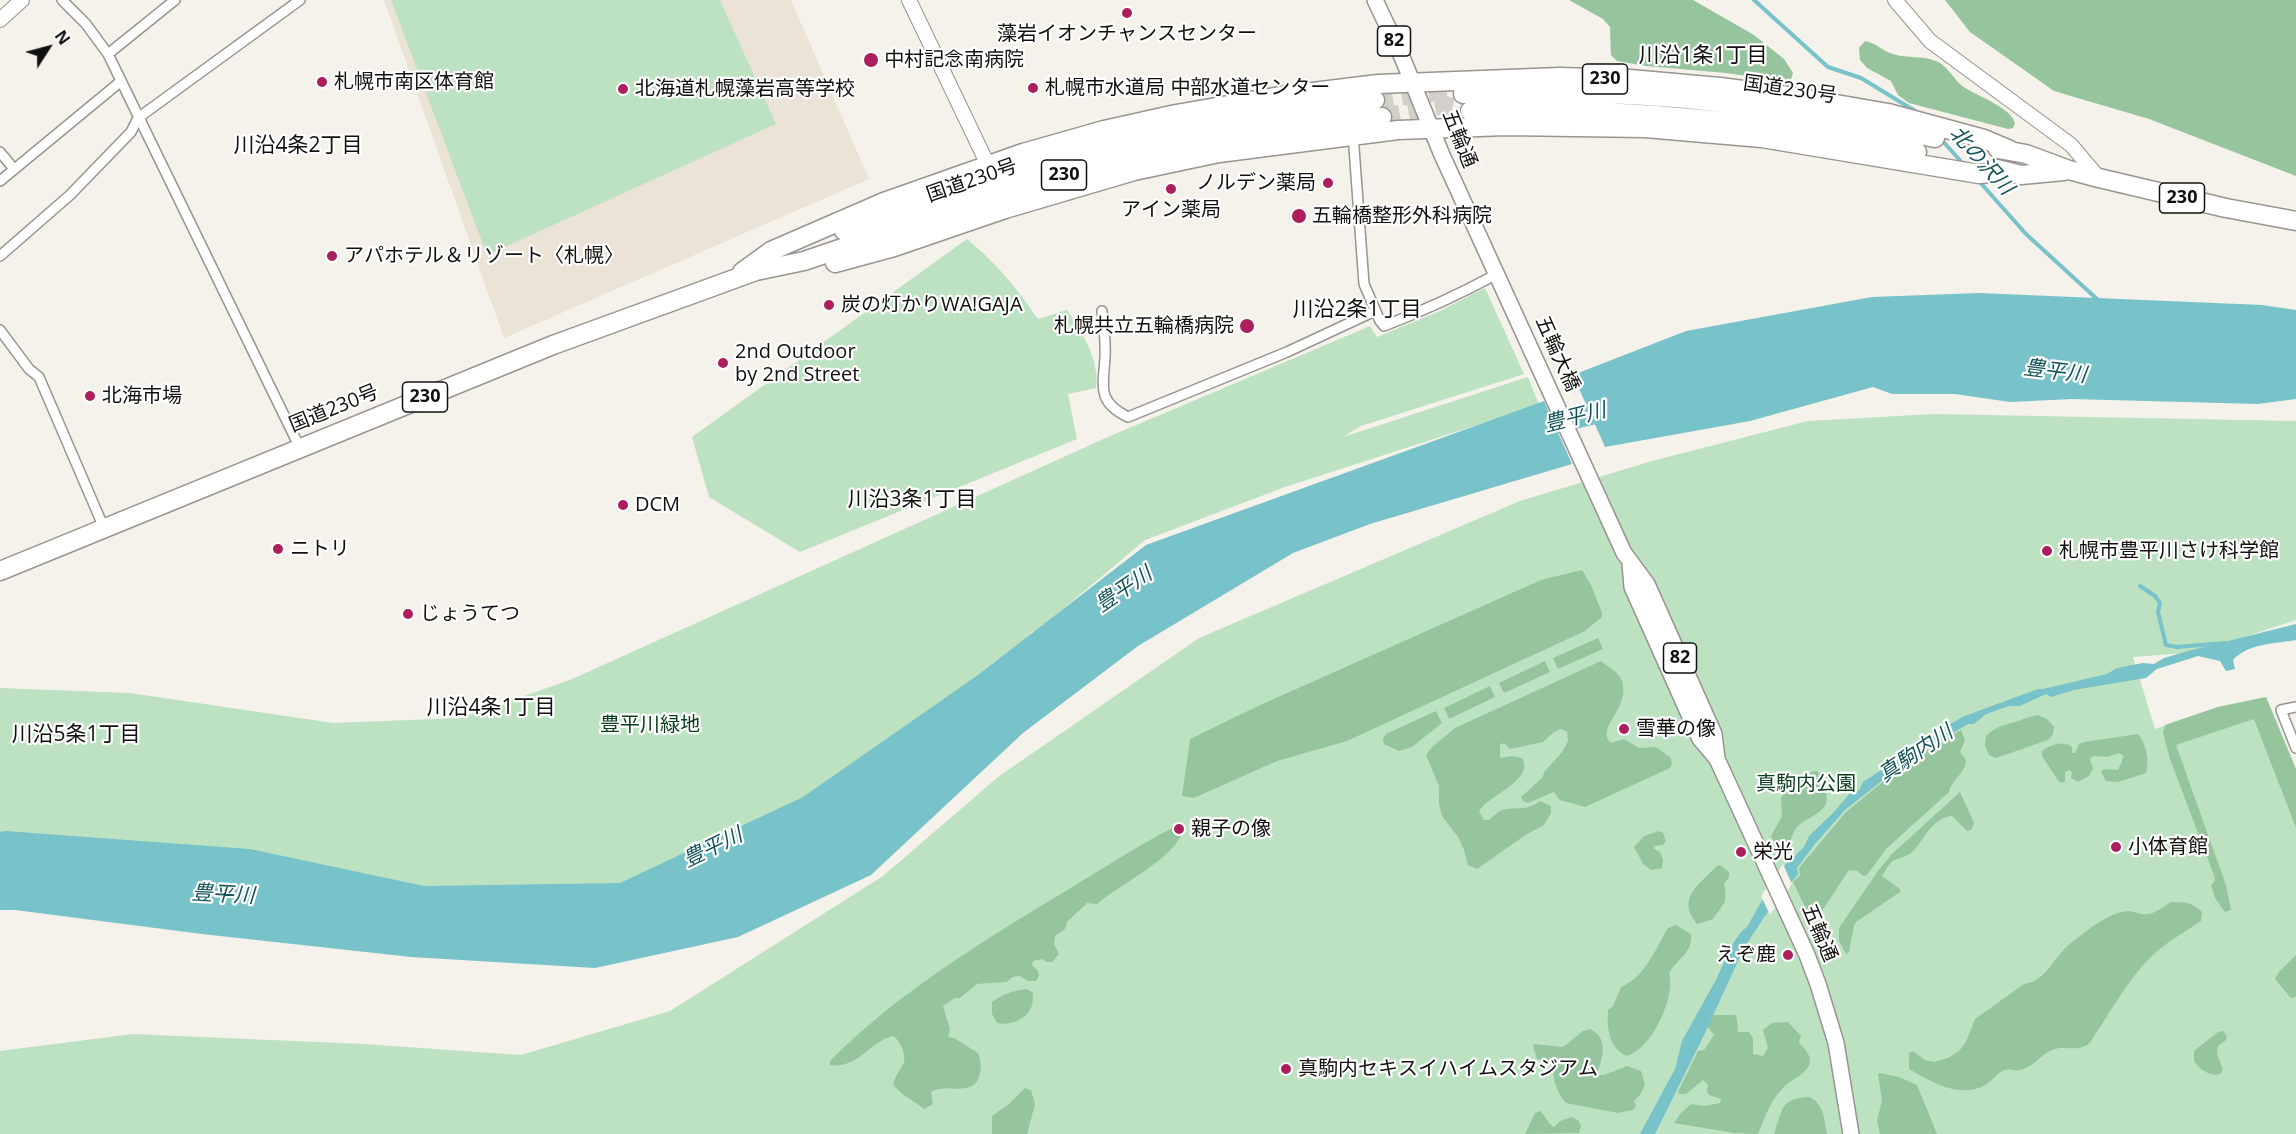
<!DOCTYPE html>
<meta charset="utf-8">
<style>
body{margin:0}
#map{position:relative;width:2296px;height:1134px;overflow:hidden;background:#f5f1eb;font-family:"Open Sans",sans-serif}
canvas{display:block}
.north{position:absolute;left:18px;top:18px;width:60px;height:60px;-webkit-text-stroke:4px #fff;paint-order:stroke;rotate:54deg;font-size:16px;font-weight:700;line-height:24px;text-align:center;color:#11100e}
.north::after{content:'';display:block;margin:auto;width:21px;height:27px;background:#11100e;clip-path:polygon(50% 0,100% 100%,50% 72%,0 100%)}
</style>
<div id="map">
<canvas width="2296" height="1134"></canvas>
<div class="north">N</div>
</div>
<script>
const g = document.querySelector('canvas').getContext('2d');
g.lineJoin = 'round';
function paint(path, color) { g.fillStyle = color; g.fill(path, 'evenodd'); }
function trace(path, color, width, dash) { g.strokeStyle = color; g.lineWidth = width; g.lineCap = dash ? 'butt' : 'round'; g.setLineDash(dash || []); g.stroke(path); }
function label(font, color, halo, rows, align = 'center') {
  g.font = font + ' "Open Sans","Noto Sans JP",sans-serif'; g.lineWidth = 4.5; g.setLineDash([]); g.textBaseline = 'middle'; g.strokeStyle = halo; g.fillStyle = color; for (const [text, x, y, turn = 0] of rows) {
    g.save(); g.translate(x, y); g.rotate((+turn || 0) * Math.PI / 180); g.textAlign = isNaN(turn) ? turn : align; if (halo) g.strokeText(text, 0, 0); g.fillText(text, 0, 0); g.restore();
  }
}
paint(new Path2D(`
 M384 0H791L869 179 504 338Z`), '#ece3d7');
paint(new Path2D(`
 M391 0H720L776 124 487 255Z
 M967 239C998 265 1015 286 1038 319L1067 310C1082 332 1100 360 1096 388L1068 394 1077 439 800 552 709 497 692 437Z
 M1485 288 1524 374 1361 426 1343 437 1528 377 1539 405 1285 487 1145 540 1037 631 1032 632 949 726 751 875 524 907 0 835V688L130 693 333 723 460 718 570 680 1108 437 1370 326 1377 337 1440 311Z
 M1934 414 2296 421V620L2199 652 2133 657 2155 729 2218 707 2266 697 2296 769V1134H0V1051L133 1034 364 1044 521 1055 670 1011 883 876 998 777 1199 638 1520 501 1652 461 1808 421Z`), '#bde2c2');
paint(new Path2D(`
 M1569 0H1693L1754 35 1784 59 1793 73 1790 82 1726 73 1646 66 1617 61 1611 55 1610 27 1603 19Z
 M1945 0H2296V176L2149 119 2054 91 1970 32Z
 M1865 41C1876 43 1880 49 1890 53 1903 59 1922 55 1936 61 1949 66 1954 82 1967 89 1980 97 2011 108 2015 123L2013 128 2008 129 1909 103 1898 95 1891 81 1867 68 1860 60 1859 48Z
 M1582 570 1591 585 1602 613V617L1585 631 1347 741 1277 761 1194 798 1182 796 1190 739 1258 706 1541 580Z
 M1598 638 1603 649 1558 669 1553 658Z
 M1545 661 1550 672 1504 693 1499 683Z
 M1601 661C1607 666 1616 671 1620 677 1635 706 1594 727 1611 743L1624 739 1639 748 1656 747 1671 758 1672 764 1670 768 1585 807 1560 800 1554 792 1528 803 1523 801 1521 797 1542 778 1545 771 1563 751 1568 741 1567 732 1561 729 1554 732 1543 742 1510 749 1504 743 1500 745V758L1511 756 1522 758C1535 780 1489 795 1479 811L1484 820H1489C1493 817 1496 813 1500 811 1515 805 1524 813 1540 801L1551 806V813L1544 825 1524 836 1477 869 1468 865 1464 850 1458 837 1442 816 1439 804V786L1426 755 1432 747 1455 728Z
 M1490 686 1495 697 1449 719 1444 708Z
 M2266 697 2296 769V828L2254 719 2176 745 2226 885 2231 910 2225 912 2215 898 2211 885 2214 882 2215 878 2170 759 2163 733 2165 725 2218 707Z
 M1436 711 1442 723 1412 747 1399 751 1384 744 1383 739 1386 734Z
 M2038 715 2047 719 2054 727 2053 734 2048 740 1996 758 1989 755 1985 745 1986 736C1996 726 2005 725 2018 721 2025 719 2030 716 2038 715Z
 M1961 730 1965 740 1960 752 1966 760C1965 775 1952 778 1949 792L1886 849 1867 875 1863 876 1857 871 1849 870 1822 911 1816 916 1809 915 1793 882 1800 875 1799 868 1846 812 1907 762Z
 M2138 734C2146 743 2150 762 2146 773L2118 782 2106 781 2101 772 2104 769 2118 770 2124 756 2119 753 2107 757 2093 756 2090 759 2093 769 2089 776 2078 782 2071 778 2072 773 2070 770 2065 772V781L2063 783 2059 782 2042 756V751C2050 745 2064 740 2072 747V753H2075L2079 744 2084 742Z
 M1813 771H1817L1823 777C1823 786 1830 798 1825 806 1819 815 1804 819 1797 827 1790 836 1791 849 1781 857L1771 836 1782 816 1781 797 1792 786Z
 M1960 792 1974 823 1972 829 1967 831 1952 816C1932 818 1926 837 1914 850 1909 857 1900 857 1893 861 1889 863 1885 872 1882 876L1900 889V892L1856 922 1854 926 1849 952 1846 954 1839 941V928L1878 871 1892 854Z
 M1172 828 1182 832C1176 857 1118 886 1097 904L1087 903 1067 922 1065 929 1055 936 1054 944 1059 954 1052 962H1047L1042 959 1033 961 1032 965 1038 971 1039 976 1036 981H1028L1020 976 1012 977 1007 982 977 984 960 998H955L943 1006 950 1029 948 1037 954 1038 978 1053C981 1061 982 1068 979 1077 973 1097 945 1083 931 1092L933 1104 924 1109C915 1101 899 1094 893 1084 895 1076 901 1069 904 1062 906 1054 900 1040 893 1036 869 1042 857 1070 829 1065L831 1060C897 994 975 946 1054 898 1093 875 1132 849 1172 828Z
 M1659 831 1663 833 1666 841 1663 845 1654 846V849L1660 852 1663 860 1662 868 1651 870 1643 864 1634 847 1644 836Z
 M1720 865 1729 872V877L1724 884C1728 904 1724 902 1713 919L1697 924C1675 898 1700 884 1717 866Z
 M2171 902C2184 902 2192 902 2202 912L2201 921C2183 933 2163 944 2148 960 2125 984 2108 1016 2089 1044 2076 1053 2063 1044 2050 1051 2040 1056 2034 1066 2023 1069 2017 1072 2011 1068 2005 1070 1997 1073 1994 1079 1987 1084 1962 1100 1931 1082 1909 1069V1053L1913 1051 1925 1060 1934 1062 1948 1058 1959 1051 1966 1042 1975 1019 2024 984C2046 982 2054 956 2071 943 2087 931 2108 912 2128 911 2132 911 2137 913 2141 914 2153 916 2161 908 2171 902Z
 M1676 925 1691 934C1693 953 1677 959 1669 973 1676 997 1651 1051 1626 1056 1608 1046 1607 1029 1608 1010L1613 1006 1621 987C1646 976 1654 951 1668 928Z
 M2296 955V997L2291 998 2275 979 2279 972Z
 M1027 989 1033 993C1033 997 1033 1004 1031 1008 1026 1020 1008 1026 997 1023L992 1014V1002C1004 993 1014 991 1027 989Z
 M1715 1015H1735L1737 1019 1738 1032H1749L1753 1038V1054L1763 1056 1768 1048 1763 1030 1772 1023 1788 1022 1801 1036 1799 1042C1803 1048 1811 1054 1810 1062 1809 1073 1790 1080 1783 1088 1770 1101 1765 1117 1758 1134L1734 1133 1674 1123 1681 1113 1691 1104 1705 1106 1720 1103 1721 1099 1709 1095 1707 1092 1708 1085 1703 1080 1686 1094H1680L1678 1092 1698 1051 1704 1050 1714 1035 1707 1026 1711 1016Z
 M1590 1029C1609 1038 1603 1058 1597 1073L1599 1075H1604L1627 1066 1641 1071 1645 1085 1640 1095 1634 1101 1636 1106 1633 1110 1618 1113 1566 1103C1557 1094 1551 1075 1554 1062L1537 1059 1533 1046 1535 1044 1563 1047 1583 1031Z
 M2223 1031 2227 1036 2226 1040 2218 1046 2217 1054 2223 1070 2220 1074C2210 1077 2200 1070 2194 1061V1051L2218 1032Z
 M1880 1073 1899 1077 1917 1085 1937 1134H1880L1877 1121 1882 1101 1878 1074Z
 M1025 1088 1031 1090 1035 1104 1027 1134H992V1116L1009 1104Z
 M1809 1097C1824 1103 1824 1119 1827 1134H1774C1782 1111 1780 1098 1809 1097Z
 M1540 1111C1546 1116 1547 1123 1554 1127L1560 1121 1572 1117 1579 1121 1581 1126 1579 1133 1525 1134 1535 1113Z`), '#96c59d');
paint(new Path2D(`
 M1979 293 2262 305 2296 310V399L2258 404 2072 399 2010 402 1955 394H1892L1873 387 1750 421 1605 447 1573 375 1686 331 1872 297Z
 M1544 401 1572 464 1370 524 1293 553 1138 646 1023 733 871 875 738 937 595 968 411 957 202 934 15 910H0V832L5 831 250 849 424 886 620 883 803 797 978 675 1146 545Z
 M2296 624V640C2275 644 2248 643 2233 660L2235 669 2226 671 2220 661 2198 656 2157 669 2146 678 2074 690 2051 697 2046 694 2020 706H2009L1986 714 1974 724H1968L1907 761 1845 810 1815 844 1797 868 1798 874 1765 916 1744 948 1706 1031 1655 1134H1640L1675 1069 1682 1041 1717 978 1731 946 1741 932 1747 927 1761 902 1786 864 1804 847 1809 836 1834 812 1850 793 1853 795 1860 789 1863 782 1941 731C1946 724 1955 723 1962 717L2038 689H2043L2107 674 2117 668 2143 663 2154 664 2164 658 2188 651Z`), '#78c2c9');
paint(new Path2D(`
 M1783 864 1792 884 1770 915 1761 896Z`), '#f5f1eb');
trace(new Path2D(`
 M1754 0 1828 67 1861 78 1920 114
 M1940 138 1965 166
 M1978 180 2026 234 2098 300
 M2140 586 2155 596 2160 603 2158 612 2166 645 2177 647 2225 643`), '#78c2c9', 4);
trace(new Path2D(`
 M1526 430 1618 408`), '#78c2c9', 21);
trace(new Path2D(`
 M1375 100 1451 90 1463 94
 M1382 117 1444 105 1470 111`), '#d3cfca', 18, [18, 9]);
const street = new Path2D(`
 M62 0 86 24 108 54 300 448
 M108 54 175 0
 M1353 134 1364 284 1380 321 1384 326C1423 311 1460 294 1497 274
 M0 152 14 169
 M0 181 120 82
 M0 256 70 195 131 132 138 118 300 0
 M1102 311C1104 327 1106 343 1105 358 1103 387 1097 402 1128 417L1287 352 1375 311
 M0 330 29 369 39 377 104 528
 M2296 707 2281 710 2296 748`);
const secondary = new Path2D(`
 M909 0 988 165
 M1895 0 1930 41 2071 145 2099 178
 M0 20 22 0`);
const primary = new Path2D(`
 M1375 0 1402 57 1442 155 1624 553 1647 584 1714 734 1717 759
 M1630 563 1632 587 1700 739 1717 759 1807 955 1818 984 1836 1043 1851 1134`);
const highway = new Path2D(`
 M1463 94C1541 92 1619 92 1696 100 1777 109 1856 122 1935 138
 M1470 111C1624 107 1767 121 1917 152
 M1998 149 2026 154 2069 170 2099 178 2226 208 2296 221
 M1997 169 2021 175 2064 171
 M844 231C930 201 1016 169 1105 146 1193 124 1284 110 1375 100
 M835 263 894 247 1005 209 1134 171 1219 153 1398 130 1506 126 1645 128 1762 138 1979 174 2006 172
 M742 272 771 251 884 202 1023 153 1104 130 1176 114 1280 96 1378 84 1560 77 1630 79 1720 87 1796 97 1888 113 1984 139 2010 150
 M0 571 553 345 756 271 804 261 1022 187 1100 165 1186 145 1275 129 1382 117`);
trace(street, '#98948f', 12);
trace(secondary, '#98948f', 16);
trace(primary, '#98948f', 18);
trace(highway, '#98948f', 21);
trace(street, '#fff', 9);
trace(secondary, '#fff', 14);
trace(primary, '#fff', 15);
trace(highway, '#fff', 18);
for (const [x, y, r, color] of [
 [1127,13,6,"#ac1f5c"],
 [871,60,8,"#ac1f5c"],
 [322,82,6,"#ac1f5c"],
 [1033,88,6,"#ac1f5c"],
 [623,89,6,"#ac1f5c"],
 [1328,183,6,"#ac1f5c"],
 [1171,189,6,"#ac1f5c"],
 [1299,216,8,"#ac1f5c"],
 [332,256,6,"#ac1f5c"],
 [829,305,6,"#ac1f5c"],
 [1247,326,8,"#ac1f5c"],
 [723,363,6,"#ac1f5c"],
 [90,396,6,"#ac1f5c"],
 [623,505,6,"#ac1f5c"],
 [278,549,6,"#ac1f5c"],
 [2047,551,6,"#ac1f5c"],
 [408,614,6,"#ac1f5c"],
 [1624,729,6,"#ac1f5c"],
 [1179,829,6,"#ac1f5c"],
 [2116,847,6,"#ac1f5c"],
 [1741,852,6,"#ac1f5c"],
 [1788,955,6,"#ac1f5c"],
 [1286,1069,6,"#ac1f5c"]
]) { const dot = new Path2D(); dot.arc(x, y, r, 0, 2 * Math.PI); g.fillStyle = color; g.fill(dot); trace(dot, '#fff', 2); }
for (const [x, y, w] of [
 [1394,41,33],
 [1605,79,45],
 [1064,175,45],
 [2182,198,45],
 [425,397,45],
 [1680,658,33]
]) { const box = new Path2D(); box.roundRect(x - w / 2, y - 15, w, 30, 4.5); g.fillStyle = '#fff'; g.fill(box); trace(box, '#11100e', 1.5); }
label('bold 18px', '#11100e', null, [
 ["82",1394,41],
 ["230",1605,79],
 ["230",1064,175],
 ["230",2182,198],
 ["230",425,397],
 ["82",1680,658]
]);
label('20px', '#11100e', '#fff', [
 ["藻岩イオンチャンスセンター",1127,34,"center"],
 ["中村記念南病院",884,60],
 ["札幌市南区体育館",334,82],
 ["札幌市水道局 中部水道センター",1045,88],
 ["北海道札幌藻岩高等学校",635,89],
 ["ノルデン薬局",1316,183,"right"],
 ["アイン薬局",1171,210,"center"],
 ["五輪橋整形外科病院",1312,216],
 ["アパホテル＆リゾート〈札幌〉",344,256],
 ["炭の灯かりWA!GAJA",841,305],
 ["札幌共立五輪橋病院",1234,326,"right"],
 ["2nd Outdoor",735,352],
 ["by 2nd Street",735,375],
 ["北海市場",102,396],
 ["DCM",635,505],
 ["ニトリ",290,549],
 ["札幌市豊平川さけ科学館",2059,551],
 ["じょうてつ",420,614],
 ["雪華の像",1636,729],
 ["親子の像",1191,829],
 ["小体育館",2128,847],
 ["栄光",1753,852],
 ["えぞ鹿",1776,955,"right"],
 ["真駒内セキスイハイムスタジアム",1298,1069]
], 'left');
label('20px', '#11100e', '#fff', [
 ["国道230号",1790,90,8],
 ["五輪通",1459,139,68],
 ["国道230号",972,181,-19],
 ["五輪大橋",1557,354,66],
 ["国道230号",334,409,-22],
 ["五輪通",1819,933,67]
]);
label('20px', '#0b401c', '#fff', [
 ["豊平川緑地",650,725],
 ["真駒内公園",1806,784]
]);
label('21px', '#11100e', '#fff', [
 ["川沿1条1丁目",1703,56],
 ["川沿4条2丁目",298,146],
 ["川沿2条1丁目",1357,310],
 ["川沿3条1丁目",912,500],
 ["川沿4条1丁目",491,708],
 ["川沿5条1丁目",76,735]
]);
label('italic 21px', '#145459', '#fff', [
 ["北の沢川",1981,161,48],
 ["豊平川",2055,372,7],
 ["豊平川",1575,418,-14],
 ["豊平川",1124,590,-34],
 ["真駒内川",1916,754,-34],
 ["豊平川",713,848,-26],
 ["豊平川",223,895,3]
]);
</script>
